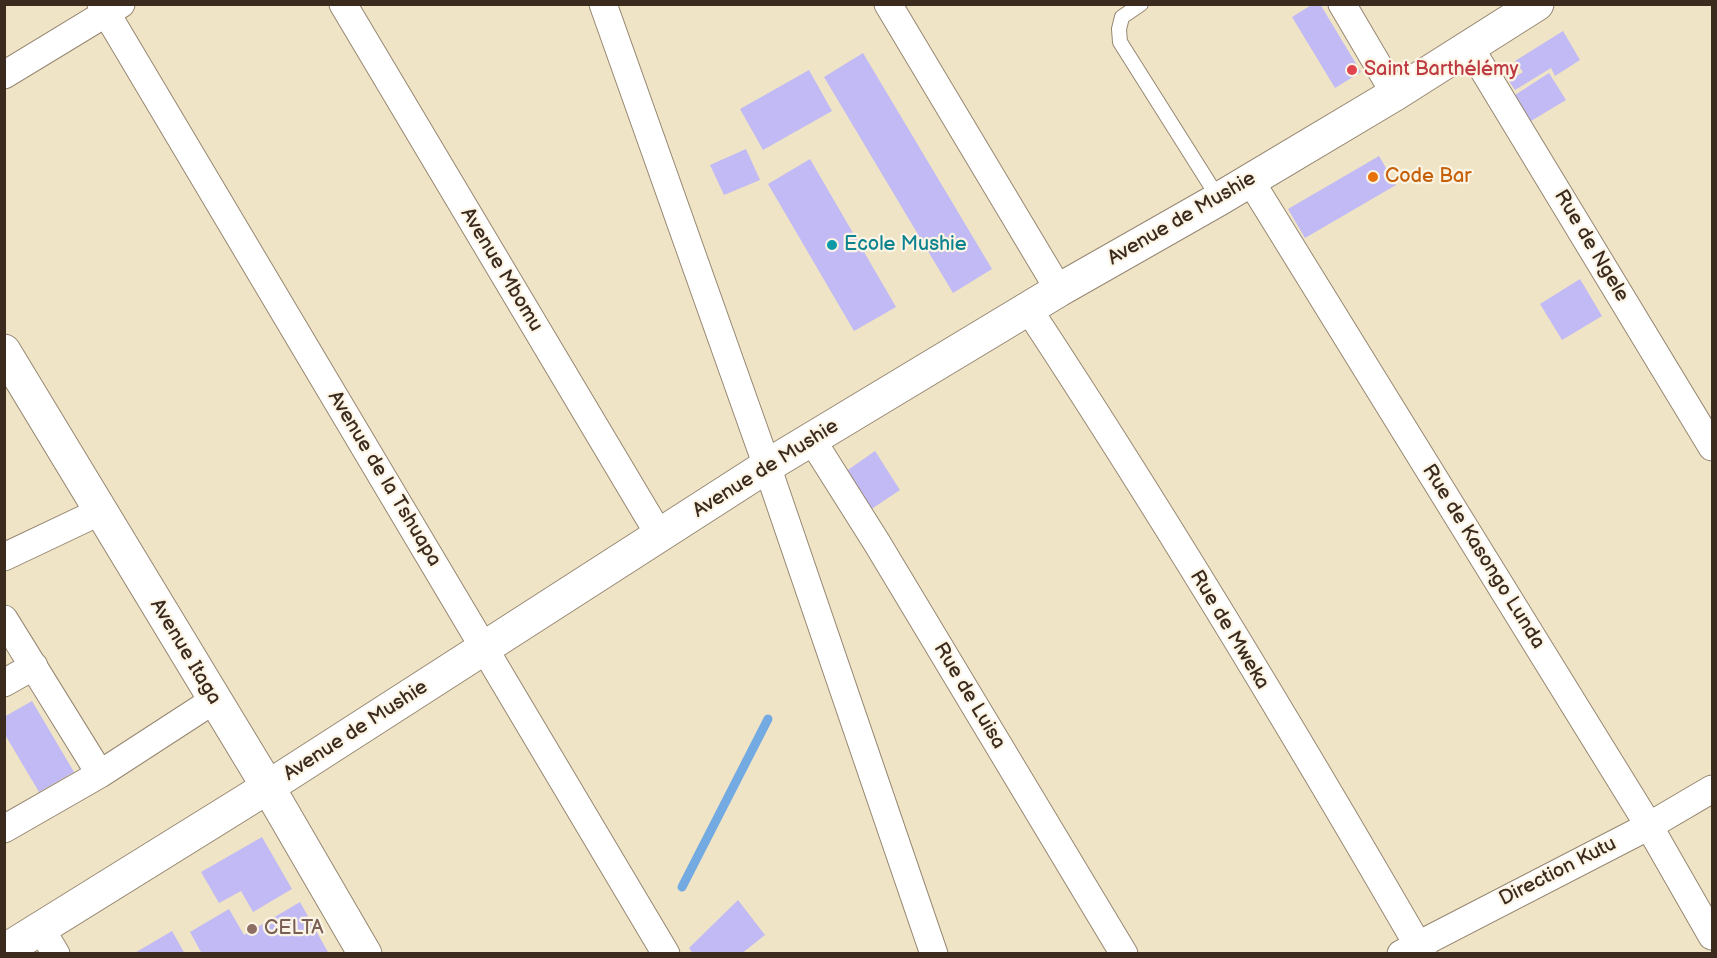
<!DOCTYPE html>
<meta charset="utf-8">
<style>
body{margin:0}
#map{position:relative;width:1717px;height:958px;overflow:hidden;background:#f0e4c6;font-family:"Balsamiq Sans",sans-serif}
canvas{display:block}
.frame{position:absolute;inset:0;border:6px solid #3b2a1e;pointer-events:none}
</style>
<div id="map">
<canvas width="1717" height="958"></canvas>
<div class="frame"></div>
</div>
<script>
const g = document.querySelector('canvas').getContext('2d');
g.lineJoin = 'round';
function trace(path, color, width, dash) { g.strokeStyle = color; g.lineWidth = width; g.lineCap = dash ? 'butt' : 'round'; g.setLineDash(dash || []); g.stroke(path); }
function paint(path, color) { g.fillStyle = color; g.fill(path, 'evenodd'); }
function label(font, color, halo, rows, align = 'center') {
  g.font = font + ' "Balsamiq Sans",sans-serif'; g.lineWidth = 4.5; g.setLineDash([]); g.textBaseline = 'middle'; g.strokeStyle = halo; g.fillStyle = color; for (const [text, x, y, turn = 0] of rows) {
    g.save(); g.translate(x, y); g.rotate((+turn || 0) * Math.PI / 180); g.textAlign = isNaN(turn) ? turn : align; if (halo) g.strokeText(text, 0, 0); g.fillText(text, 0, 0); g.restore();
  }
}
trace(new Path2D(`
 M682 887 768 719`), '#72aae1', 9);
paint(new Path2D(`
 M1313 4H1320L1361 72 1335 88 1292 17Z
 M1563 31 1580 60 1555 76 1551 68 1515 90 1509 81 1523 72 1515 61Z
 M863 53 992 269 953 293 824 77Z
 M809 70 832 111 763 150 740 109Z
 M1549 73 1566 100 1531 121 1515 95Z
 M746 149 760 180 724 195 710 165Z
 M1379 156 1396 185 1305 238 1288 209Z
 M810 159 896 307 854 331 768 184Z
 M1580 279 1602 316 1562 340 1540 304Z
 M875 451 900 490 870 510 845 472Z
 M32 701 74 772 39 792 4 733V717Z
 M262 837 292 889 253 912 241 891 219 903 201 872Z
 M738 900 765 935 741 954H693L689 948Z
 M300 902 329 954H202L190 932 229 909 244 935Z
 M172 931 185 954H133Z`), '#c1baf4');
const service = new Path2D(`
 M1141 4 1122 17 1119 29 1120 42 1219 199`);
const minor = new Path2D(`
 M101 4 666 954
 M343 4 660 536
 M603 4 767 466 934 954
 M888 4 1059 290
 M1342 4 1395 94
 M1469 46 1712 447
 M4 75 121 4
 M1250 180 1649 826 1712 936
 M1029 310C1167 520 1297 736 1423 954
 M812 440 877 543 1124 954
 M4 557 101 511
 M4 619 100 774
 M4 683 34 666
 M4 829 100 774 214 700
 M41 929 56 954
 M1401 954 1649 826 1712 789`);
const tertiary = new Path2D(`
 M4 351 268 787 365 954
 M4 951 268 787 767 466 1059 290 1219 199 1395 94 1537 4`);
trace(service, '#968772', 16);
trace(minor, '#968772', 29);
trace(tertiary, '#968772', 35);
trace(service, '#fff', 14);
trace(minor, '#fff', 27);
trace(tertiary, '#fff', 33);
for (const [x, y, r, color] of [
 [1352,70,6,"#e0444e"],
 [1373,177,6,"#e8710a"],
 [832,245,6,"#0f9aa8"],
 [252,929,6,"#8d6e63"]
]) { const dot = new Path2D(); dot.arc(x, y, r, 0, 2 * Math.PI); g.fillStyle = color; g.fill(dot); trace(dot, '#fcf5e5', 2); }
label('20px', '#be3a42', '#fcf5e5', [
 ["Saint Barthélémy",1364,70]
], 'left');
label('20px', '#c56008', '#fcf5e5', [
 ["Code Bar",1385,177]
], 'left');
label('20px', '#3b2a1e', '#fcf5e5', [
 ["Avenue de Mushie",1182,219,-30],
 ["Rue de Ngele",1591,246,59],
 ["Avenue Mbomu",501,270,59],
 ["Avenue de Mushie",766,469,-32],
 ["Avenue de la Tshuapa",384,479,59],
 ["Rue de Kasongo Lunda",1483,557,58],
 ["Rue de Mweka",1229,630,59],
 ["Avenue Itaga",185,652,59],
 ["Rue de Luisa",969,696,59],
 ["Avenue de Mushie",356,731,-33],
 ["Direction Kutu",1558,872,-27]
]);
label('20px', '#0d838f', '#fcf5e5', [
 ["Ecole Mushie",844,245]
], 'left');
label('20px', '#785e54', '#fcf5e5', [
 ["CELTA",264,929]
], 'left');
</script>
